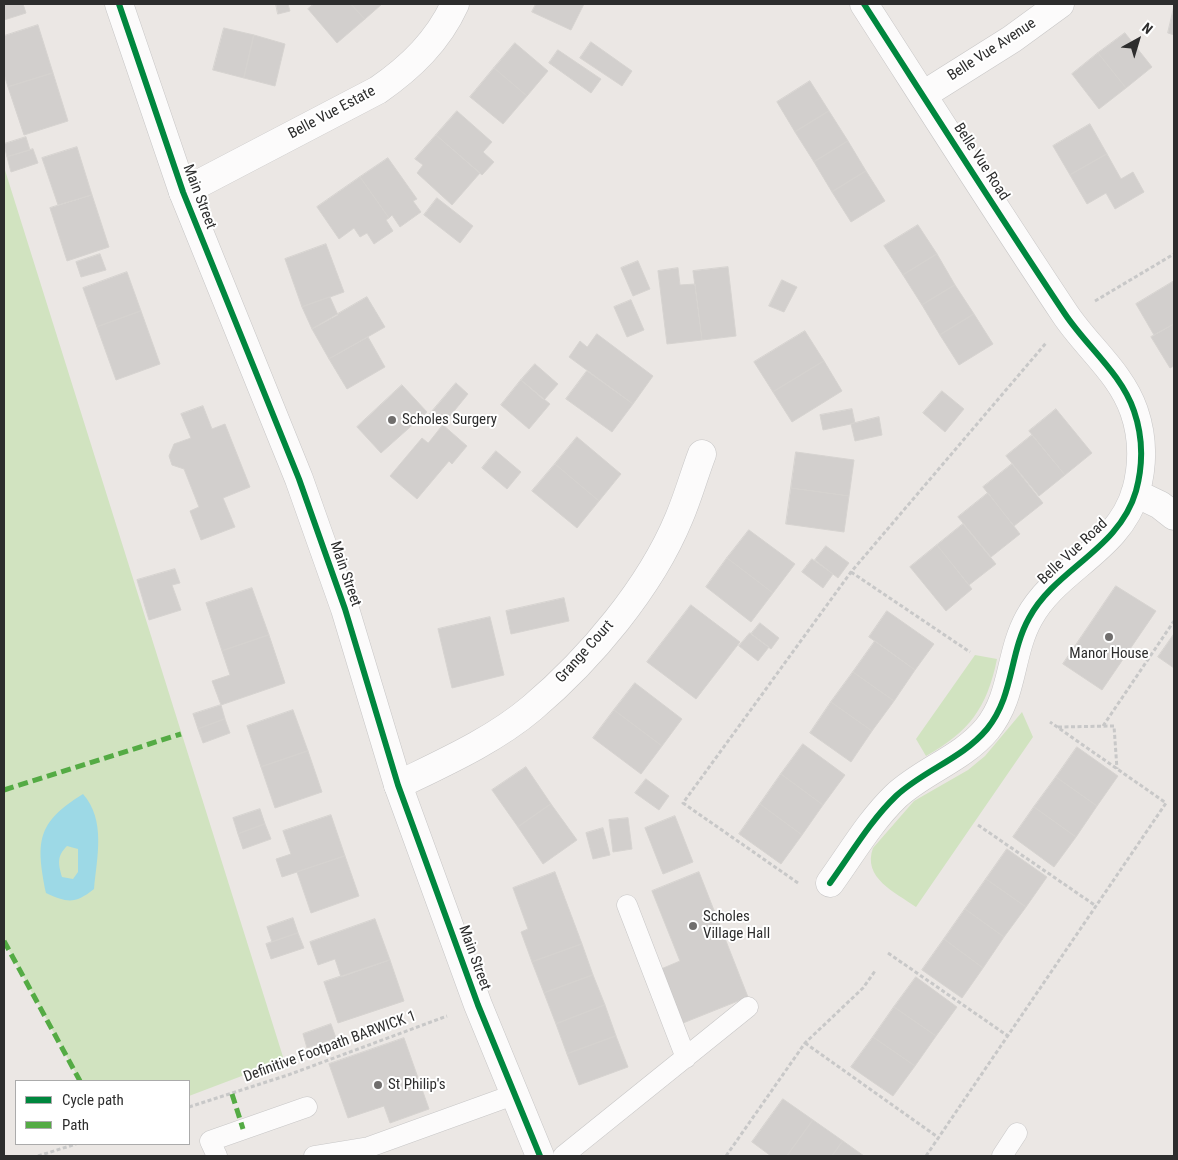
<!DOCTYPE html>
<style>
body{margin:0}
#map{position:relative;width:1178px;height:1160px;overflow:hidden;background:#ebe7e4;font-family:"Roboto Condensed",sans-serif}
canvas{display:block}
.frame{position:absolute;inset:0;border:5px solid #2d2d2d;pointer-events:none}
.legend{position:absolute;left:15px;top:1080px;width:175px;height:65px;box-sizing:border-box;background:#fff;border:1px solid #ababab;margin:0;padding:6px 9px;list-style:none;font-size:15px;color:#2d2d2d}
.legend li{display:flex;align-items:center;gap:10px;height:25px}
.legend b{width:25px;border:1px solid #ababab}
.north{position:absolute;left:1113px;top:15px;width:50px;height:50px;-webkit-text-stroke:4px #fff;paint-order:stroke;rotate:39deg;font-size:14px;font-weight:700;line-height:20px;text-align:center;color:#2d2d2d}
.north::after{content:'';display:block;margin:auto;width:18px;height:22px;background:#2d2d2d;clip-path:polygon(50% 0,100% 100%,50% 72%,0 100%)}
</style>
<div id="map">
<canvas width="1178" height="1160"></canvas>
<div class="frame"></div>
<ul class="legend">
<li><b style="height:6px;background:#00873e"></b>Cycle path</li>
<li><b style="height:6px;background:#54ab44"></b>Path</li>
</ul>
<div class="north">N</div>
</div>
<script>
const g = document.querySelector('canvas').getContext('2d');
g.lineJoin = 'round';
function paint(path, color) { g.fillStyle = color; g.fill(path, 'evenodd'); }
function trace(path, color, width, dash) { g.strokeStyle = color; g.lineWidth = width; g.lineCap = dash ? 'butt' : 'round'; g.setLineDash(dash || []); g.stroke(path); }
function label(font, color, halo, rows, align = 'center') {
  g.font = font + ' "Roboto Condensed",sans-serif'; g.lineWidth = 4; g.setLineDash([]); g.textBaseline = 'middle'; g.strokeStyle = halo; g.fillStyle = color; for (const [text, x, y, turn = 0] of rows) {
    g.save(); g.translate(x, y); g.rotate((+turn || 0) * Math.PI / 180); g.textAlign = isNaN(turn) ? turn : align; if (halo) g.strokeText(text, 0, 0); g.fillText(text, 0, 0); g.restore();
  }
}
paint(new Path2D(`
 M4 167 284 1060 189 1096V1081H80L4 941Z
 M975 655 997 659C987 708 969 732 926 756L916 739Z
 M1022 712 1033 737 916 907C895 892 862 878 873 848L914 801 968 770 985 756Z`), '#d1e3c0');
paint(new Path2D(`
 M83 794C106 820 97 857 94 889 75 904 68 903 46 893 36 842 36 823 83 794ZM67 846 78 849V872L73 879 62 877C58 863 57 856 67 846Z`), '#9dd9e6');
const building = new Path2D(`
 M4 4H23L26 13 4 20Z
 M276 4H288L290 11 278 14Z
 M314 4H351L365 19 337 43 308 9Z
 M351 4H382L365 19Z
 M536 4H584L571 30 532 12Z
 M1174 6V35L1168 33Z
 M38 25 53 73 8 87 4 74V36Z
 M224 28 254 35 244 78 213 70Z
 M1125 33 1152 67 1126 88 1098 53Z
 M254 35 285 44 275 86 244 78Z
 M591 42 632 71 622 86 580 58Z
 M515 43 548 71 527 96 494 68Z
 M558 50 601 79 591 93 549 63Z
 M1098 53 1126 88 1099 109 1072 74Z
 M494 68 527 96 503 124 470 97Z
 M53 73 68 121 24 135 8 87Z
 M810 81 829 111 795 132 777 102Z
 M457 111 492 142 483 152 494 162 482 175 436 135Z
 M829 111 848 141 814 162 795 132Z
 M1090 124 1107 154 1070 175 1053 146Z
 M436 135 480 173 452 205 417 173 423 165 415 159Z
 M26 137 30 150 7 157 4 144Z
 M848 141 866 171 832 192 814 162Z
 M77 147 92 195 58 205 42 158Z
 M33 149 38 163 11 172 7 157Z
 M1107 154 1121 179 1133 172 1144 192 1115 209 1106 193 1087 204 1070 175Z
 M388 158 417 199 413 201 421 212 400 227 392 215 389 218 360 177Z
 M866 171 885 201 851 222 832 192Z
 M360 177 389 218 386 220 393 231 374 244 367 233 360 237 354 228 339 239 317 207Z
 M92 195 109 247 67 261 50 208Z
 M437 198 473 226 460 243 424 215Z
 M918 225 937 254 903 275 884 246Z
 M326 244 344 292 302 307 285 259Z
 M100 254 106 270 81 277 76 262Z
 M937 254 955 285 922 305 903 275Z
 M638 261 650 289 633 296 621 268Z
 M728 267 736 336 702 340 693 271Z
 M678 268 680 285 695 284 702 340 667 344 658 271Z
 M127 272 141 311 97 327 83 288Z
 M782 280 797 287 784 312 769 306Z
 M1174 281V324L1154 335 1136 304Z
 M955 285 974 314 940 335 922 305Z
 M330 297 338 315 312 329 302 307Z
 M367 297 385 327 329 359 312 329Z
 M631 300 644 330 627 337 614 307Z
 M141 311 160 364 116 380 97 327Z
 M974 314 993 344 959 365 940 335Z
 M1174 324V366L1170 368 1151 337Z
 M805 331 824 361 773 392 754 362Z
 M597 334 653 376 633 404 569 357 580 341 587 347Z
 M368 337 385 367 347 389 329 359Z
 M824 361 842 391 792 422 773 392Z
 M535 364 558 384 544 400 521 380Z
 M587 371 633 404 612 432 566 399Z
 M521 380 550 404 529 429 501 405Z
 M456 383 468 394 442 426 429 415Z
 M402 385 427 412 381 453 357 427Z
 M942 391 964 409 945 432 923 413Z
 M203 406 212 429 225 424 250 487 223 498 235 527 201 540 190 511 199 507 184 469 172 465 169 456 174 444 191 438 181 414Z
 M852 409 855 423 823 430 820 415Z
 M1056 409 1092 453 1065 475 1029 431Z
 M879 417 882 435 855 441 851 424Z
 M443 425 467 446 452 464 449 461 417 499 390 476 422 438 428 443Z
 M1032 435 1065 475 1039 496 1006 456Z
 M577 437 621 474 599 501 555 464Z
 M496 451 521 472 507 489 482 468Z
 M796 452 854 460 849 496 791 488Z
 M555 464 599 501 577 528 532 491Z
 M1012 464 1043 503 1014 526 983 487Z
 M791 488 849 496 844 532 786 524Z
 M988 493 1020 534 991 557 958 517Z
 M963 524 996 564 969 585 937 545Z
 M749 530 795 564 773 593 727 558Z
 M937 545 972 589 946 611 910 567Z
 M826 546 849 563 838 578 815 560Z
 M727 558 773 593 751 622 706 587Z
 M812 559 833 574 823 588 802 572Z
 M175 569 180 583 172 585 181 610 149 620 137 580Z
 M1116 586 1156 611 1102 690 1063 664Z
 M252 588 269 635 222 651 206 603Z
 M564 598 569 621 511 634 506 611Z
 M691 605 740 642 696 699 647 662Z
 M887 611 934 644 915 670 869 637Z
 M490 617 504 675 452 688 438 629Z
 M760 623 779 638 771 649 751 634Z
 M750 633 769 647 758 661 739 646Z
 M1174 634V668L1158 657Z
 M269 635 285 683 221 705 212 681 230 675 222 651Z
 M875 641 915 670 894 701 853 672Z
 M853 672 894 701 872 731 831 702Z
 M635 683 682 719 662 746 614 710Z
 M831 702 872 731 851 762 810 733Z
 M221 705 225 719 198 729 193 714Z
 M293 710 308 751 261 767 247 726Z
 M614 710 662 746 641 774 593 738Z
 M225 719 230 733 203 743 198 729Z
 M803 744 845 775 823 805 781 774Z
 M1077 747 1118 776 1097 806 1056 777Z
 M308 751 322 792 275 808 261 767Z
 M526 767 551 804 518 827 492 790Z
 M781 774 823 805 802 835 760 804Z
 M1056 777 1097 806 1076 837 1034 807Z
 M646 779 669 796 659 810 635 793Z
 M551 804 577 840 543 864 518 827Z
 M760 804 802 835 781 864 739 834Z
 M1034 807 1076 837 1054 867 1013 837Z
 M260 809 265 824 238 834 233 818Z
 M331 815 345 856 282 877 276 859 291 854 283 831Z
 M675 816 693 862 663 874 645 828Z
 M628 818 632 849 613 852 609 820Z
 M265 824 271 839 243 849 238 834Z
 M603 828 610 855 593 859 586 833Z
 M1007 849 1047 877 1026 907 986 879Z
 M345 856 359 896 311 913 297 872Z
 M555 872 582 944 532 962 521 932 528 929 513 888Z
 M699 872 748 997 683 1023 661 969 680 961 652 891Z
 M986 879 1026 907 1004 937 965 909Z
 M965 909 1004 937 983 968 944 939Z
 M293 918 298 933 272 942 267 927Z
 M375 919 390 960 341 977 335 959 318 965 310 942Z
 M298 933 304 948 271 959 266 944Z
 M944 939 983 968 962 998 922 970Z
 M582 944 593 975 544 993 532 962Z
 M390 960 404 1001 338 1023 324 982Z
 M593 975 605 1005 556 1024 544 993Z
 M916 977 957 1007 936 1036 894 1007Z
 M605 1005 616 1036 567 1054 556 1024Z
 M894 1007 936 1036 915 1066 873 1037Z
 M331 1024 336 1038 307 1048 303 1034Z
 M616 1036 628 1067 579 1085 567 1054Z
 M873 1037 915 1066 893 1096 851 1067Z
 M404 1038 429 1109 390 1123 384 1106 348 1118 329 1064Z
 M783 1099 813 1120 787 1156H771L752 1142Z
 M813 1120 843 1141 832 1156H787Z
 M843 1141 864 1156H832Z`);
paint(building, '#d2cfcd');
trace(building, '#d6d3d0', 1);
const lane = new Path2D(`
 M627 905 686 1058
 M217 1156 210 1141 307 1107
 M314 1156 369 1147 513 1095
 M563 1156 748 1007
 M1002 1156 1017 1133`);
const street = new Path2D(`
 M923 95 1012 39 1060 4
 M183 192 378 90C411 67 438 41 455 4
 M1135 493 1160 505 1174 516
 M398 785C443 763 493 741 532 708 590 659 650 588 679 518 688 497 694 475 702 454
 M830 883C851 854 870 821 896 796 924 770 962 759 987 729 1014 696 1009 654 1029 618 1056 568 1119 550 1136 491 1143 465 1143 437 1134 411 1121 373 1087 347 1065 314 997 212 931 108 864 4`);
const secondary = new Path2D(`
 M119 4 183 192 299 479 345 609 398 785 478 1005 540 1156`);
trace(lane, '#c7c6c6', 21);
trace(street, '#c7c6c6', 29);
trace(secondary, '#c7c6c6', 29);
trace(new Path2D(`
 M1095 301 1174 254
 M851 572 970 652
 M1103 726 1174 621
 M1058 727 1114 726 1117 769
 M978 825 1096 906
 M798 883 683 803 851 572 1046 343
 M888 953 1008 1036
 M805 1043 939 1138
 M189 1107 288 1075 447 1016
 M38 1156 76 1144
 M726 1156 805 1043 863 988 875 971
 M926 1156 1166 803 1050 722`), '#c8c8c8', 3, [4, 2.5]);
trace(lane, '#fcfbfb', 20);
trace(street, '#fcfbfb', 28);
trace(secondary, '#fcfbfb', 28);
trace(new Path2D(`
 M4 790 181 734
 M4 941 80 1081
 M232 1094 243 1129`), '#54ab44', 5, [10, 5]);
trace(new Path2D(`
 M119 4 183 192 299 479 345 609 398 785 478 1005 540 1156
 M830 883C851 854 870 821 896 796 924 770 962 759 987 729 1014 696 1009 654 1029 618 1056 568 1119 550 1136 491 1143 465 1143 437 1134 411 1121 373 1087 347 1065 314 997 212 931 108 864 4`), '#00873e', 6);
for (const [x, y, r, color] of [
 [392,420,5,"#706e6d"],
 [1109,637,5,"#706e6d"],
 [693,926,5,"#706e6d"],
 [378,1085,5,"#706e6d"]
]) { const dot = new Path2D(); dot.arc(x, y, r, 0, 2 * Math.PI); g.fillStyle = color; g.fill(dot); trace(dot, '#fff', 2); }
label('15px', '#2d2d2d', '#fff', [
 ["Belle Vue Avenue",992,50,-33],
 ["Belle Vue Estate",332,113,-28],
 ["Belle Vue Road",981,162,57],
 ["Main Street",199,197,69],
 ["Belle Vue Road",1073,552,-43],
 ["Main Street",345,574,71],
 ["Grange Court",585,652,-48],
 ["Main Street",474,958,70],
 ["Definitive Footpath BARWICK 1",330,1047,-20]
]);
label('15px', '#2d2d2d', '#fff', [
 ["Scholes Surgery",402,420],
 ["Manor House",1109,654,"center"],
 ["Scholes",703,917],
 ["Village Hall",703,934],
 ["St Philip's",388,1085]
], 'left');
</script>
